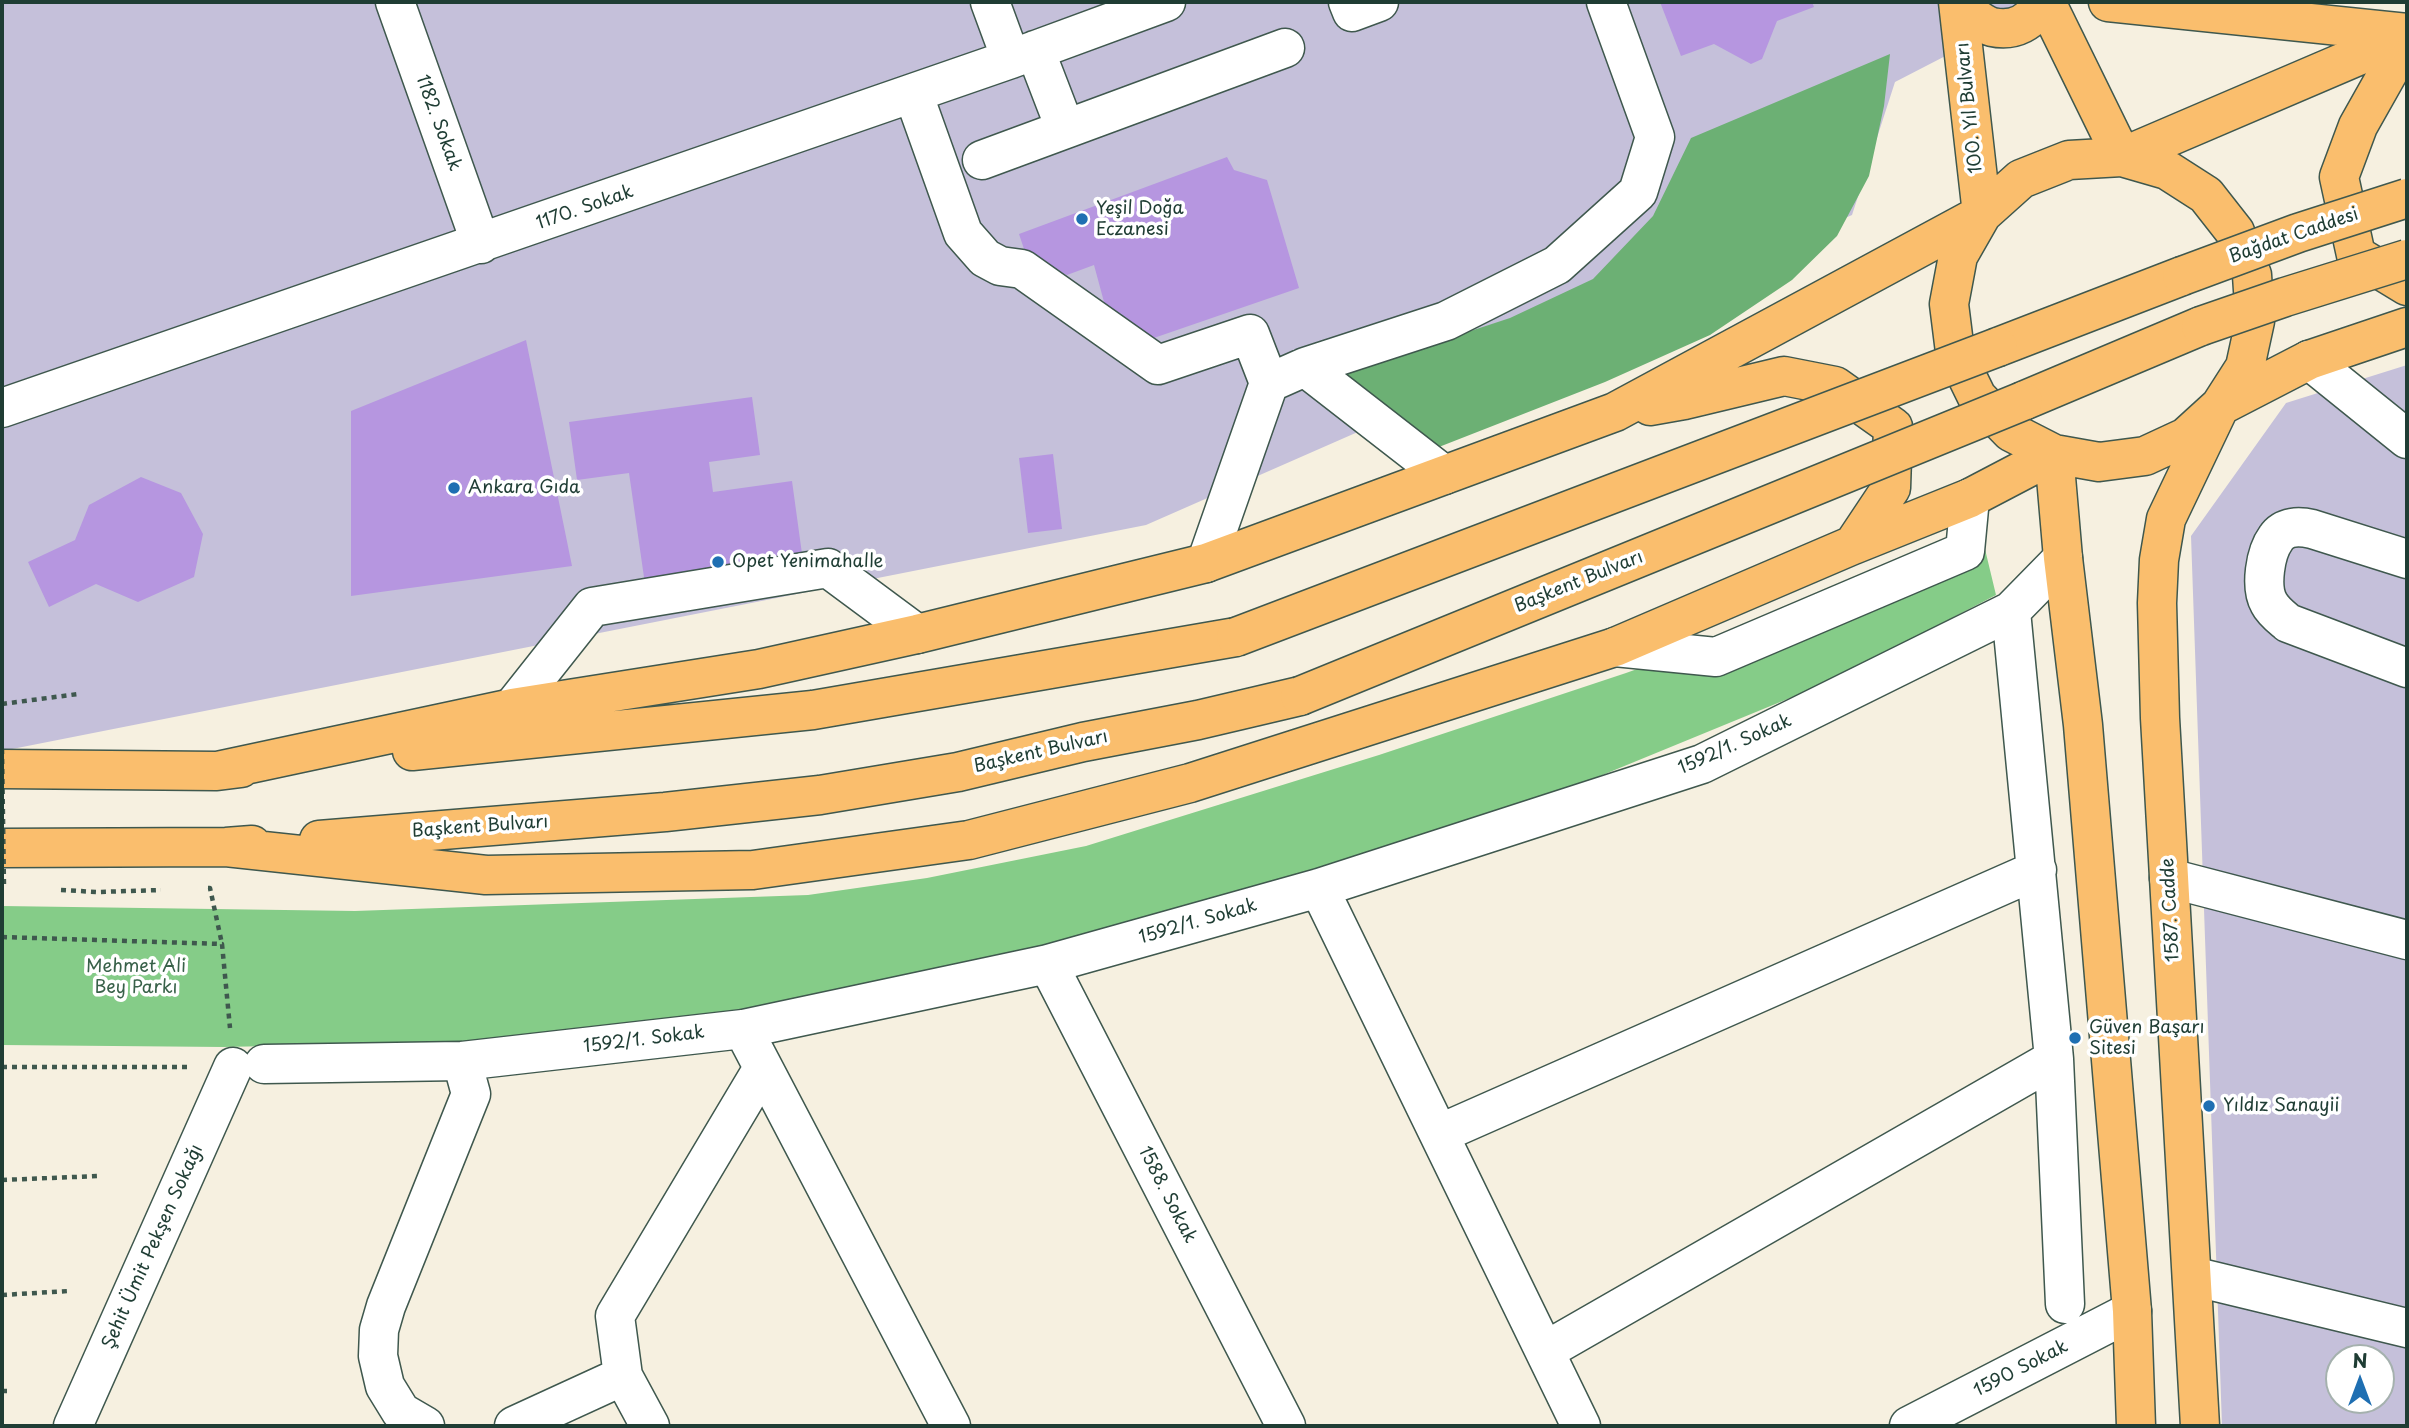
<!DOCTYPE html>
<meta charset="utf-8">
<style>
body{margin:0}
#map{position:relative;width:2409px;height:1428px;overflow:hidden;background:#f6f0e0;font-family:"Playpen Sans",sans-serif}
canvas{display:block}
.frame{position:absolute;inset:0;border:4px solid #1f3d34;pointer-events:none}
.north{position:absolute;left:2325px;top:1344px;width:70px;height:70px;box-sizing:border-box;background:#fff;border:2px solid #a5b1ae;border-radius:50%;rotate:0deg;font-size:19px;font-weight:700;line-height:28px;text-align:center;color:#1f3d34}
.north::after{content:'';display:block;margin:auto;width:24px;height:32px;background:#1f6fb2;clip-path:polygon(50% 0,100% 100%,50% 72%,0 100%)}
</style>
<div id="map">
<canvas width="2409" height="1428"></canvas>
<div class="frame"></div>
<div class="north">N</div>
</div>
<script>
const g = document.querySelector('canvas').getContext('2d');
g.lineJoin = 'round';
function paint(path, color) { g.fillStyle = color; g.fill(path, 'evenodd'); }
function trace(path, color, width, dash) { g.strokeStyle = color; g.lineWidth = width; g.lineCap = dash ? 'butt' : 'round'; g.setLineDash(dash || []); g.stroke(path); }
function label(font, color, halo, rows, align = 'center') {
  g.font = font + ' "Playpen Sans",sans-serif'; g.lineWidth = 7; g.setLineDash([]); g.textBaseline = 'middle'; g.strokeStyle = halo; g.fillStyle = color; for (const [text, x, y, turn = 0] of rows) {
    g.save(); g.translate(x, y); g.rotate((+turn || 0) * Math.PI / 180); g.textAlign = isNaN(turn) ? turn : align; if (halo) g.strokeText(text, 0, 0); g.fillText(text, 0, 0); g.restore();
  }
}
paint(new Path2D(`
 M2 2H2050L1895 82 1852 215 1146 525 2 751Z
 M2407 365V1426H2222L2191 536 2286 403ZM2339 1358H2381V1400H2339Z`), '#c5c0da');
paint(new Path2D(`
 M1984 545 1996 595 1829 682 1583 783 1135 927 727 1014 457 1042 224 1047 2 1045V906L355 911 808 895 927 878 1086 846 1379 755 1626 673Z`), '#85cc88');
paint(new Path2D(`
 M1890 54 1884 106 1869 176 1837 236 1792 280 1710 335 1605 382 1421 454 1340 374 1510 318 1593 279 1653 216 1691 138Z`), '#6cb074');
paint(new Path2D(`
 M1660 2H1812L1814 7 1777 21 1762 59 1751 64 1714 44 1681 56Z
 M1227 157 1234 170 1267 180 1299 288 1148 340 1107 313 1094 265 1067 275 1026 255 1019 234Z
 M526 340 572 566 351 596V411Z
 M752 397 760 455 709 462 713 492 792 481 806 583 648 605 629 473 577 480 569 422Z
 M1053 454 1062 529 1028 533 1019 458Z
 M141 477 181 493 203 534 194 577 138 602 96 584 49 607 28 562 75 540 89 505Z`), '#b696e0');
const minor = new Path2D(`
 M395 2 481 244
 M990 2 1011 59
 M1348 2 1352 12 1379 2
 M1035 50 1065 128
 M913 93 963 233 985 258 1000 266 1022 269 1158 365 1250 334 1269 383
 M982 160 1285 48
 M2309 360 2407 439
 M1305 367 1446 321 1557 265 1638 192 1655 137 1606 2
 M2 408 1011 59 1166 2
 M2407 559 2312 529C2299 526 2284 526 2276 538 2265 553 2260 587 2269 603 2273 611 2281 617 2288 623L2407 668
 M1206 563 1269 383 1305 367 1444 475
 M2011 611 2054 1059 2065 1304
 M1615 647 1716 657 1965 551 1970 498
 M512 708 592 607 828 568 917 634
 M2169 878 2407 940
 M1319 888 1581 1426
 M1048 964 1286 1426
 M743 1029 951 1426
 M264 1064 462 1061 743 1029 1048 964 1319 888 1702 764 2011 611 2063 558
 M1439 1134 2037 870
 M2192 1276 2407 1328
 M1545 1351 2054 1059
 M73 1426 233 1067
 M425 1426 401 1412 385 1386 378 1356 379 1330 386 1306 471 1094 462 1061
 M514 1426 623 1376
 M650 1426 623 1376 615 1316 763 1068
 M1909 1426 2132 1311`);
const major = new Path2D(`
 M1958 2 1982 214
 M2046 2 2122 157
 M2108 2 2407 33
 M1959 6C1968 12 1981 24 1992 27 2014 32 2033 22 2041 2
 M2407 39 2358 126 2339 177 2356 255 2407 286
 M2122 157 2407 35
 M1982 214 1958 256 1949 304 1955 352 1977 397 2011 432 2054 454 2099 462 2145 456 2186 437 2220 406 2309 360 2407 327
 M1998 347 2182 276
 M2023 401 2201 326
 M1650 406 1684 400 1784 376 1835 386 1893 427 1891 488 1853 545
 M2054 454 2063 558 2083 725 2132 1311 2136 1426
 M412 751 813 710 1236 637
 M2 769 217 771 241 768
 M217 771 512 708 759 669 917 634 1206 563 1615 412 1982 214 2021 179 2069 160 2122 157 2167 170 2206 195 2235 232 2252 275 2255 321 2245 367 2220 406 2166 519 2159 560 2157 603 2160 718 2200 1426
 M319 840 665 812 820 795 958 772 1083 742 1198 720 1300 696
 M226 847 486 875 753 870 969 840 1190 783 1615 647 1853 545 1970 498 2054 454
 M2 848 226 847 252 845`);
trace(minor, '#3f584e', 41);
trace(major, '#3f584e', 41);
trace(new Path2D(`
 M2 704 78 694
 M208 888H210L222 944
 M61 890 97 892 161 890
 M2 937 222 944 230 1028
 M2 1067H190
 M2 1180 98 1176
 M2 1295 69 1291
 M2 1391H12`), '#3f584e', 4.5, [5, 5]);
trace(minor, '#fff', 38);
trace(major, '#fabe6d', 38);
const majorBridge = new Path2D(`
 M2182 276 2298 233 2407 198
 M2201 326 2285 297 2407 259
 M1236 637 1998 347
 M1300 696 2023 401`);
trace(majorBridge, '#3f584e', 41, []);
trace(new Path2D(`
 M2 749 4 887`), '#3f584e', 4.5, [5, 5]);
trace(majorBridge, '#fabe6d', 38);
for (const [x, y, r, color] of [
 [1082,219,7,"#1f6fb2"],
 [454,488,7,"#1f6fb2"],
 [718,562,7,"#1f6fb2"],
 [2075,1038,7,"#1f6fb2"],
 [2209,1106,7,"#1f6fb2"]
]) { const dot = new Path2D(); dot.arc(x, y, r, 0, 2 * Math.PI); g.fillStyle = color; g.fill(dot); trace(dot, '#fff', 2.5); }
label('18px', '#1f3d34', '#fff', [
 ["100. Yıl Bulvarı",1970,108,-96],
 ["1182. Sokak",438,123,70],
 ["1170. Sokak",585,208,-19],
 ["Bağdat Caddesi",2294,236,-19],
 ["Başkent Bulvarı",1579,582,-22],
 ["1592/1. Sokak",1735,745,-24],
 ["Başkent Bulvarı",1041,752,-13],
 ["Başkent Bulvarı",480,827,-4],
 ["1587. Cadde",2171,910,-93],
 ["1592/1. Sokak",1198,922,-16],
 ["1592/1. Sokak",644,1040,-7],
 ["1588. Sokak",1167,1195,63],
 ["Şehit Ümit Pekşen Sokağı",153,1247,-66],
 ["1590 Sokak",2021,1369,-27]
]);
label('18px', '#1f3d34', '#fff', [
 ["Yeşil Doğa",1096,209],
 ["Eczanesi",1096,230],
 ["Ankara Gıda",468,488],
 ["Opet Yenimahalle",732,562],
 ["Güven Başarı",2089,1028],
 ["Sitesi",2089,1049],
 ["Yıldız Sanayii",2223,1106]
], 'left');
label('18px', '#386149', '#fff', [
 ["Mehmet Ali",136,967],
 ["Bey Parkı",136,988]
]);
</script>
